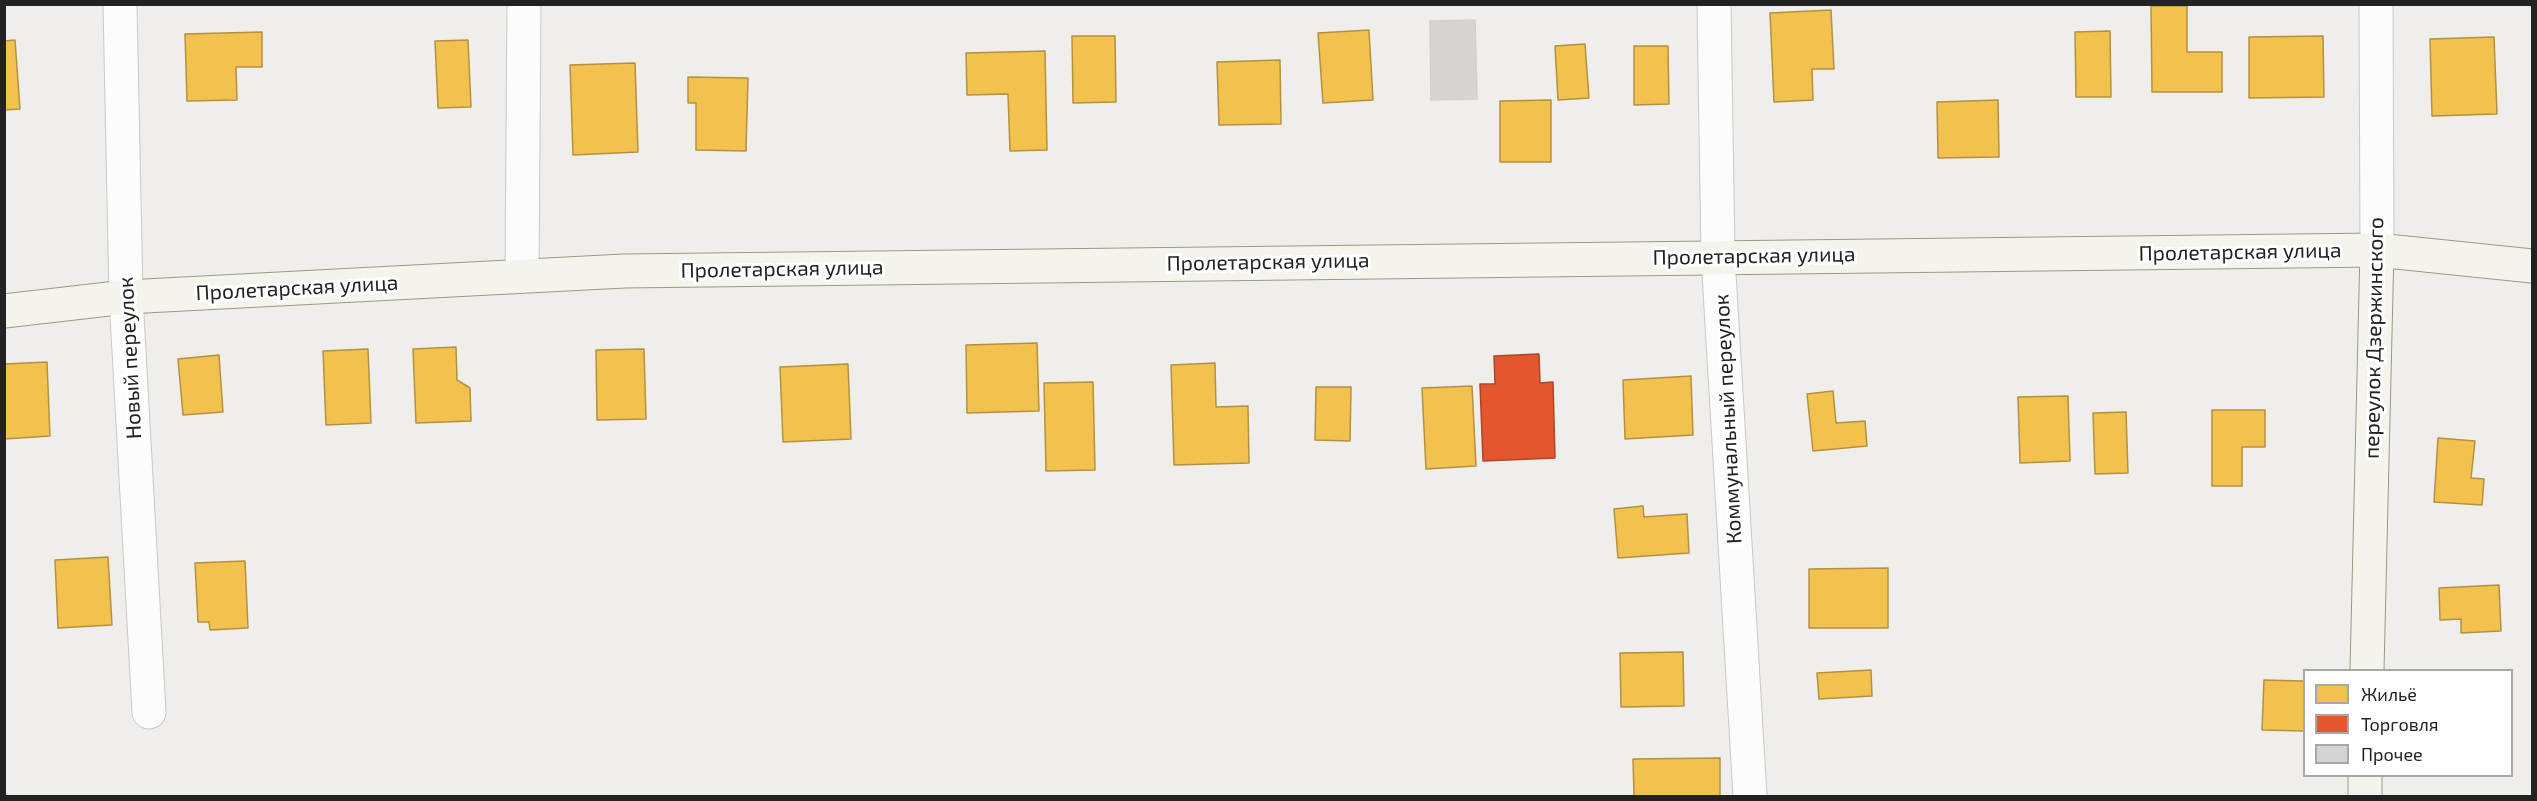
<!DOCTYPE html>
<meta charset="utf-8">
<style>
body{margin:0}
#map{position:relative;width:2537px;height:801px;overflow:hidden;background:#f0eeeb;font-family:"Exo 2",sans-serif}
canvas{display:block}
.frame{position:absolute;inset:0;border:6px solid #222;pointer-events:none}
.legend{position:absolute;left:2303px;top:669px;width:210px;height:108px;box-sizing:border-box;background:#fff;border:2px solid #a7a7a7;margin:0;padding:8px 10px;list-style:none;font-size:18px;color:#222}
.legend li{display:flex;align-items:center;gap:12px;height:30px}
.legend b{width:30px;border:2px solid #a7a7a7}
</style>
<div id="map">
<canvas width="2537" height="801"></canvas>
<div class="frame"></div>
<ul class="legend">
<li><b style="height:16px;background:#f2c14e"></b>Жильё</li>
<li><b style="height:16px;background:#e4572e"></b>Торговля</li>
<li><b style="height:16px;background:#d7d4d2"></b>Прочее</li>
</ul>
</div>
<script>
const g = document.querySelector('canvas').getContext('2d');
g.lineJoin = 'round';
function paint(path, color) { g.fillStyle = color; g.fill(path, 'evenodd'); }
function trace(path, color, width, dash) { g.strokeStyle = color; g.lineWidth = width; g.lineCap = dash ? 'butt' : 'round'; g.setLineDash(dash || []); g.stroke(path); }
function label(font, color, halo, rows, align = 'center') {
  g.font = font + ' "Exo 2",sans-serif'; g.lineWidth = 6; g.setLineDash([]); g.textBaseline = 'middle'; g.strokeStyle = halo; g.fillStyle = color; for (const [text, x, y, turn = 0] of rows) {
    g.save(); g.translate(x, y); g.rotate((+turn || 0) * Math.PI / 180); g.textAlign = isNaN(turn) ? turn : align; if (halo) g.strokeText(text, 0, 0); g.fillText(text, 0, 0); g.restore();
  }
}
const homes = new Path2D(`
 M2151 6H2187V52H2222V92H2152Z
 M1831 10 1834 69H1812L1813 100 1774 102 1770 13Z
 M1369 30 1373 100 1323 103 1318 33Z
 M2110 31 2111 97H2076L2075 32Z
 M262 32V67H236L237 100 187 101 185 34Z
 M1072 36H1115L1116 102 1073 103Z
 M2323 36 2324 97 2249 98V37Z
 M2494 37 2497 114 2432 116 2430 39Z
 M15 40 20 109 4 110V41Z
 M468 40 471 107 438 108 435 41Z
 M1585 44 1589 98 1558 100 1555 46Z
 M1634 46H1668L1669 104 1634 105Z
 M1045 51 1047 150 1010 151 1008 94 967 95 966 53Z
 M1280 60 1281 124 1219 125 1217 62Z
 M635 63 638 152 573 155 570 65Z
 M688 77 748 78 746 151 696 150V103H688Z
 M1551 100V162H1500V101Z
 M1998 100 1999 157 1938 158 1937 102Z
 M1037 343 1039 411 967 413 966 345Z
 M456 347 457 380 470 388 471 421 416 423 413 349Z
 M368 349 371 423 326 425 323 351Z
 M644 349 646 419 597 420 596 350Z
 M219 355 223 412 183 415 178 359Z
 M47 362 50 436 4 439V364Z
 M1215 363 1216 407 1248 406 1249 463 1174 465 1171 365Z
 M848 364 851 439 783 442 780 367Z
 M1691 376 1693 435 1625 439 1623 380Z
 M1093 382 1095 470 1046 471 1044 383Z
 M1472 386 1476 466 1426 469 1422 388Z
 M1316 387H1351L1350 441 1315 440Z
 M1833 391 1836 423 1865 421 1867 446 1813 451 1807 394Z
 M2068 396 2070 461 2020 463 2018 397Z
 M2212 410H2265V447H2242V486H2212Z
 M2126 412 2128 473 2095 474 2093 413Z
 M2438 438 2475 441 2471 478 2484 479 2482 505 2434 502Z
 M1643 506 1644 517 1687 514 1689 553 1618 558 1614 509Z
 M108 557 112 625 58 628 55 560Z
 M245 561 248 628 210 630 209 622H198L195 563Z
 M1888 568V628H1809V569Z
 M2499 585 2501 631 2461 633V619L2440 620 2439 588Z
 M1683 652 1684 706 1621 707 1620 653Z
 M1871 670 1872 696 1819 699 1817 673Z
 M2264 680 2304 681V731L2262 730Z
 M1720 758V796H1634L1633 759Z`);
paint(homes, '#f2c14e');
trace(homes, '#b49141', 1.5);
const shops = new Path2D(`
 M1539 354 1540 383 1553 382 1555 458 1483 461 1480 384H1495L1494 356Z`);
paint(shops, '#e4572e');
trace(shops, '#aa472a', 1.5);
const building = new Path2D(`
 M1475 20 1477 99 1431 100 1430 21Z`);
paint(building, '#d7d4d2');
trace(building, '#d3d0cc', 1.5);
const street = new Path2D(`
 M120 4 126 297 149 712
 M1714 4 1718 257 1750 796
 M2376 4 2377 250
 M522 276 524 4`);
const secondary = new Path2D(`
 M4 311 126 297 624 271 2377 250 2532 266
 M2367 670 2377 250
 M2365 796V776`);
trace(street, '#c9c8c7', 35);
trace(secondary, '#999a82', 35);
trace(street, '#fdfcfc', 33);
trace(secondary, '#f4f4ed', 33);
label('21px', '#222', '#fff', [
 ["Пролетарская улица",2240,252,-1],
 ["Пролетарская улица",1754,256,-1],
 ["Пролетарская улица",1268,262,-1],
 ["Пролетарская улица",782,269,-1],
 ["Пролетарская улица",297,288,-3],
 ["переулок Дзержинского",2374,338,-89],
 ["Новый переулок",130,358,-93],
 ["Коммунальный переулок",1728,419,-93]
]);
</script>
